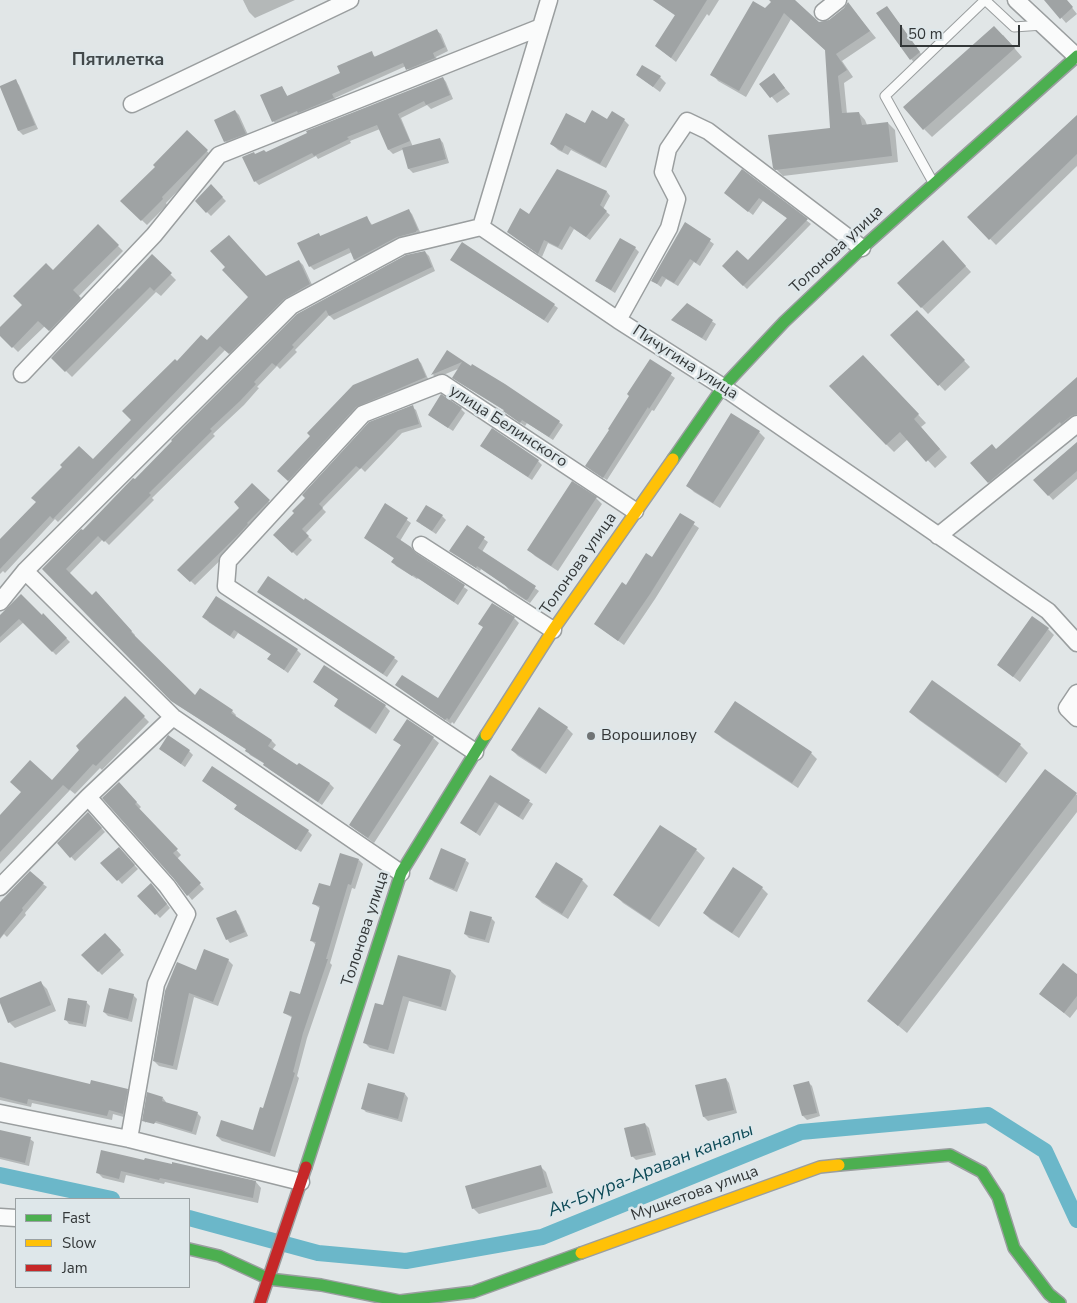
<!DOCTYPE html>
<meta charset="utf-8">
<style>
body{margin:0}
#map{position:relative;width:1077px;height:1303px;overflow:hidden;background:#e1e6e7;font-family:"Nunito Sans",sans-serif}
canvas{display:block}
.legend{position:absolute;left:15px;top:1198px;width:175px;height:90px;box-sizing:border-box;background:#dee7ea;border:1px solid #9aa1a3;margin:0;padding:6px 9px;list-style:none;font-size:15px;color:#333738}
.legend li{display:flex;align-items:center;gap:10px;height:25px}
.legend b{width:25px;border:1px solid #9aa1a3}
.scale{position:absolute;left:900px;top:25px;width:120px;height:22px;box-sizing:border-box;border:2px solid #333738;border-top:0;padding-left:6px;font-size:15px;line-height:18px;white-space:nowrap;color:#333738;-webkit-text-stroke:4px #dee7ea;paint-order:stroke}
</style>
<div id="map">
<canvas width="1077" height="1303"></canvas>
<ul class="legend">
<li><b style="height:6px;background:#4caf50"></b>Fast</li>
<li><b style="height:6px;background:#ffc107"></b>Slow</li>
<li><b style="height:6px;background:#c62828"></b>Jam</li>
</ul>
<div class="scale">50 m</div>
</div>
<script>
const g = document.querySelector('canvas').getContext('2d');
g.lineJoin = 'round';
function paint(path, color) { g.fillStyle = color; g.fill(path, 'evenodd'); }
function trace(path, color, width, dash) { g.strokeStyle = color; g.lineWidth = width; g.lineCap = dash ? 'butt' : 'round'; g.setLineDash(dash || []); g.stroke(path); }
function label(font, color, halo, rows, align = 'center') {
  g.font = font + ' "Nunito Sans",sans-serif'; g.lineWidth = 5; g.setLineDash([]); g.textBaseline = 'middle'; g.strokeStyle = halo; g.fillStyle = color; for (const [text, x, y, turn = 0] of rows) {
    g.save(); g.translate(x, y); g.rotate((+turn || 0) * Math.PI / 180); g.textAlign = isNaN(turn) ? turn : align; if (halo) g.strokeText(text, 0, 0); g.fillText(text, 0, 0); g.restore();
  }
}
paint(new Path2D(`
 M243 0H295L255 18 249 12Z
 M653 0H719L709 16 707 14 676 62 656 46 676 16Z
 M775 0H793L819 24 854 11 876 38 842 61 853 77 844 83 847 114 859 113 865 120 867 125 888 123 895 130 898 162 783 176 774 167 831 129 826 51 791 19 746 97 718 81 712 74 765 9Z
 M1046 0H1066L1077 14 1066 23Z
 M887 7 924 58 916 64 911 59Z
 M437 31 441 34 448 51 436 57 438 62 411 73 406 66 335 98 337 102 277 125 273 121 282 87 288 97 342 73 371 52 376 58Z
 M1003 35 1022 57 932 137 924 129Z
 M643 67 660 77 666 83 660 92 637 75Z
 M443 78 446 82 453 99 431 109 427 105 401 118 413 147 440 139 443 143 449 163 413 173 409 169 404 149 393 154 389 150 380 129 350 141 351 143 318 159 316 156 259 185 255 181 256 155 266 153Z
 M15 81 19 85 38 129 23 135 19 131 1 87Z
 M779 81 790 94 777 103 761 84Z
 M235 111 239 115 249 137 229 145 225 141Z
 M607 120H624L629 125 606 168 571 150 568 155 558 150 552 144 585 125Z
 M1077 121V166L996 245 969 217Z
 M187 132 212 156 166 203 167 205 147 225 122 201 156 167Z
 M557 171 607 192 610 196 603 209 610 215 590 240 574 229 562 250 548 243 542 257 508 232 529 216Z
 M742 171 811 224 747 289 723 266 748 261 788 219 763 201 753 215 725 193Z
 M211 186 226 201 211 216 196 201Z
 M408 210 412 214 421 234 359 264 355 260 352 252 314 270 310 266 299 244 319 234 321 237 367 218 373 226Z
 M686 224 714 244 700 266 694 262 678 286 666 279 661 287 653 281Z
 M98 226 123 251 78 297 86 304 55 336 45 326 18 352 0 334V329L24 305 53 272Z
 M943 242 971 272 928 314 899 283Z
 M635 248 639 252 615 293 596 281Z
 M425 252 429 256 435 271 334 320 329 315 295 350 297 352 280 369 277 366 257 387 259 388 244 405 213 434 215 436 152 498 154 500 109 545 103 539 69 574 92 596 96 593 135 635 134 637 195 697 232 711 236 715 235 717 272 741 276 745 272 750 298 767 299 764 330 784 334 788 322 805 269 769 265 764 250 755 247 750 176 704 44 569 174 441 298 315Z
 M152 256 176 280 161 296 156 292 72 377 53 358Z
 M452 260 554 305 558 308 548 323Z
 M299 261 303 265 314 289 234 357 225 350 58 522 55 519 5 573 3 571 0 574V541L93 461 133 420 177 362 207 342 267 278Z
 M687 305 716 324 706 341 677 323Z
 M917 311 970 367 945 391 892 335Z
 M447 352 559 422 563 425 553 440 527 423 525 426 505 411 457 381 460 368 436 378 433 375Z
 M417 359 421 363 429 381 360 410 292 484 279 471 312 436Z
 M650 360 675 378 654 411 652 410 607 480 591 470Z
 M870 364 926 423 921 427 947 457 935 468 908 439 894 452 886 444Z
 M1077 379V420L993 486 989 482 996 450Z
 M412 407 416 410 422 427 402 433 365 472 361 468 322 508 326 512 305 534 312 540 297 556 275 535 296 513Z
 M461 409 465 413 453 431 429 415Z
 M732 415 759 432 765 438 720 508 694 492 688 486Z
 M1077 444V479L1053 500 1035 480Z
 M481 446 538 461 542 465 532 480Z
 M252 485 272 505 242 539 195 585 179 570 241 508Z
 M596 498 602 504 558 571 535 556 529 550Z
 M386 505 411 523 400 541 418 556 468 590 458 605 418 578 417 579 396 566 393 562 395 559 366 538Z
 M680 515 699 528 655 599 624 645 595 624 626 587 652 559Z
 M442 516 446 520 436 534 421 524Z
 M467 527 488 542 482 552 539 591 530 603 509 590 505 585 481 569 480 571 451 551Z
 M259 592 394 658 398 661 387 677Z
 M43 615 70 642 56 655 24 622 0 643V616L42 617Z
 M514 618 519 623 454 724 452 722 451 724 402 689 439 700 484 628Z
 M207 621 297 650 301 654 288 673 269 659 272 655 238 633 234 639Z
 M1048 629 1054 635 1020 682 998 665Z
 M314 682 385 706 390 711 376 734 341 711 336 706 339 700Z
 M125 698 149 722 102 770 100 768 75 794 70 790 0 864V817L52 782Z
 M910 712 1020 745 1028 753 1006 783 919 720Z
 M567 728 573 734 546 774 518 756 512 750Z
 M716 732 811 753 817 759 798 788 722 738Z
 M433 738 439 743 374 843 356 830 350 825 402 746 395 740Z
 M160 749 189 751 193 755 185 767Z
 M1046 771 1077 795V812L907 1033 869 1001Z
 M490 777 533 804 523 820 499 805 480 836 462 823Z
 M203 781 308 831 312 835 301 852 240 813 236 809 238 806Z
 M119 784 141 807 139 809 181 855 177 859 204 889 192 900 175 879Z
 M88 813 105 832 75 861 58 843Z
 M696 850 705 858 659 927 623 903 615 895Z
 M122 852 138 869 122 884 102 863Z
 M359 860 363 864 355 889 352 888 330 963 332 965 307 1038 297 1076 299 1078 275 1157 222 1141 217 1136 254 1131 264 1109 293 1018 284 1013 300 995 316 945 311 940 321 909 314 904Z
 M465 860 469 863 457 892 434 882 430 878Z
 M582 880 588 886 568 919 542 903 536 897Z
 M43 884 47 887 25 913 26 915 7 937 4 934 0 939V904Z
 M762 888 768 894 739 938 710 919 704 913Z
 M155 889 170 908 160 918 139 896Z
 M235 911 239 915 248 936 230 943 227 939Z
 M491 918 495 922 489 943 469 938 465 934Z
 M105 934 124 955 102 975 83 955Z
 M399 956 451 971 456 976 446 1011 409 1001 394 1054 370 1048 365 1043 384 1007Z
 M228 960 233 965 218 1006 194 997 177 1070 159 1066 154 1061 197 971Z
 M1077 975V1009L1070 1018 1041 994Z
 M41 983 47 989 56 1011 15 1028 9 1022 0 1000Z
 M133 995 137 999 132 1022 108 1016 104 1012Z
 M86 1002 90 1006 86 1027 69 1024 66 1020Z
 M0 1069 91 1086 127 1090 131 1094 127 1118 113 1114 112 1120 32 1103 31 1107 0 1100Z
 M726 1079 729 1083 737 1113 708 1121 704 1117 696 1086Z
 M808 1082 812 1086 820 1116 807 1120 803 1116Z
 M405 1094 408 1098 402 1122 366 1112 362 1108Z
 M163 1098 166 1102V1104L197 1113 201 1117 196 1135 146 1120V1123L144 1120Z
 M645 1124 649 1128 656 1155 636 1160 632 1156Z
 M0 1132 30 1139 34 1142 29 1166 0 1159Z
 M145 1162 173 1165V1164L256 1182 261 1188 258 1203 165 1182 164 1184 126 1175 124 1183 103 1178 98 1173Z
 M540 1166 546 1172 553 1193 479 1214 473 1208Z`), '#0003');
trace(new Path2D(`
 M0 1175 112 1199
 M189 1218 318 1253 406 1261 542 1237 801 1132 988 1115 1045 1151 1077 1220`), '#6bb7c9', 16);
paint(new Path2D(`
 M653 0H707L671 58 655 46 675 15Z
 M769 0H795L819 22 829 20 844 8 848 2 870 31 836 54 847 70 838 76 842 113 859 112 862 125 888 122 892 156 775 170 773 168 768 135 830 128 825 50 784 13 739 91 710 75 753 1 765 8 771 2Z
 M1044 0H1067L1073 7 1060 19Z
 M887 6 920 52 910 60 876 13Z
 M994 26 1015 48 923 130 903 107Z
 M437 29 445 47 433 53 435 58 406 70 403 63 332 94 334 98 298 113 297 111 272 122 260 95 282 86 287 96 340 73 337 66 372 51 374 57Z
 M642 65 661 76 653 87 636 75Z
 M774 73 785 88 770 98 759 84Z
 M443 77 450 95 426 105 424 101 398 114 410 141 388 150 377 125 347 137 349 139 314 156 312 153 254 182 242 157 254 152 255 154 264 150 266 152 307 133 306 131Z
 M16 79 35 125 18 131 0 87V86Z
 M235 110 246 134 224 142 214 120Z
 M592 110 607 119 612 111 625 119 600 164 565 145 562 151 550 144 566 113 585 123Z
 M1077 115V154L989 240 967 217Z
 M187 130 208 150 162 197 163 199 141 221 120 201 155 167 153 165Z
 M440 138 446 159 408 169 402 148Z
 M557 169 607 191 600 205 607 211 586 237 570 226 558 247 544 240 538 254 507 232 520 208 529 214Z
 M742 169 808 219 743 286 722 266 737 250 748 260 787 218 759 198 748 212 724 193Z
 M211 184 223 197 206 213 195 201Z
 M409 209 418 230 416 231V232L397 237 354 260 349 248 309 267 297 243 319 233 320 236 367 216 371 225Z
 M685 222 711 239 696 263 690 259 674 283 662 276 657 284 651 281Z
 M98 224 119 245 73 290 81 298 49 331 38 321 12 348 0 336V327L22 305 13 296 46 263 53 270Z
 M229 235 266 276 299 260 310 284 284 299 229 354 220 346 53 519 50 516 0 569V539L36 502 31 498 62 467 60 465 79 446 93 459 131 420 122 411 175 359 177 361 201 335 207 340 248 297 222 270 225 267 210 251Z
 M620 238 636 247 611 290 595 281Z
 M943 240 966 266 921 308 897 283Z
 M462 242 555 304 544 320 450 260Z
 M425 251 432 267 329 316 326 310 292 345 294 347 276 366 272 363 254 382 256 384 240 401 210 429 212 431 149 493 151 495 104 542 98 536 66 569 92 595 96 591 132 631 131 632 195 695 200 688 233 710 231 713 272 740 268 746 297 765 299 763 330 783 318 802 263 765 264 763 245 751 246 749 171 701 42 569 81 529 83 530 133 478 135 479 172 441 171 440 297 314 406 255Z
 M152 254 172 273 154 291 150 287 65 372 51 358 118 288 119 289Z
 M687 303 713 320 702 338 671 320Z
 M917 310 965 360 938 386 890 335Z
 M447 350 471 366 472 364 505 384 560 421 549 437 522 420 520 423 503 411 504 410 452 378 462 362 431 375Z
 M863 355 919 414 914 419 940 449 926 462 900 432 886 445 829 386Z
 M418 358 426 377 356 407 288 481 277 471 310 436 307 433 353 385Z
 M650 359 672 373 649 409 648 407 603 478 585 466 609 430 608 429 629 396 627 394Z
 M1077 377V414L1071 416 1061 424 1060 422 988 483 970 463 992 444 996 449Z
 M441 394 462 408 448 428 428 415Z
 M413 405 419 424 398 430 360 469 356 466 319 504 323 508 302 529 309 536 292 553 273 535 294 513 292 511 305 498 302 495 369 422Z
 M731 413 760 431 713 503 686 486Z
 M492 428 539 460 528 477 480 446Z
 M1077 442V471L1048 496 1033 480Z
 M572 481 597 497 551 566 527 550Z
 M252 483 270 500 247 523 248 524 238 535 190 582 177 570 239 508 234 502Z
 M385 503 408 518 396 537 411 547 416 553 465 585 454 602 413 575 412 576 391 562 394 558 364 538Z
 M426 505 443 515 432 531 416 521Z
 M680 513 695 522 650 594 618 641 594 624 622 582 626 585 646 553 652 557Z
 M467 525 485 537 478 548 536 586 528 599 526 600 477 566 476 568 449 551Z
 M268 576 304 600 305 598 395 657 383 674 257 592Z
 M21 594 42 615 43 613 67 638 52 652 19 619 0 637V615Z
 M216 596 298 649 284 670 267 659 271 654 234 630 230 636 202 617Z
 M492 603 515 617 449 720 447 718 445 720 395 685 402 675 438 698 483 627 478 624Z
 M1032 616 1049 628 1013 677 997 665Z
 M324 665 386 705 370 729 334 706 338 699 313 682Z
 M932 680 1021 744 998 776 909 712Z
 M125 696 145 716 96 766 93 764 69 790 63 785 0 852V815L21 792 10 782 30 760 52 780 79 750 76 746Z
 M735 701 812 752 792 783 714 732Z
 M539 707 568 727 540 769 511 750Z
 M407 719 434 737 368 838 349 825 401 745 393 740Z
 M168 735 190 750 181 764 159 749Z
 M212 766 309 830 296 850 234 809 237 805 202 781Z
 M1045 769 1077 793 898 1026 867 1001Z
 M490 775 530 800 519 817 495 802 476 833 460 823Z
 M119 782 137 802 135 804 178 849 173 853 201 883 187 896 174 879 102 798Z
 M88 812 102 828 70 858 57 843Z
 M660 825 697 849 650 920 613 895Z
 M119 847 135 865 117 881 100 863Z
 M441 848 466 859 454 889 429 879Z
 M340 853 359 859 351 885 348 884 326 959H328L303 1033 293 1072 295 1073 270 1153 216 1136 221 1120 253 1130 260 1107 263 1108 292 1016 283 1013 290 991 300 994 316 942 310 941 320 906 312 904 319 883 330 886Z
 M556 862 583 879 562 914 535 897Z
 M733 867 763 887 732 933 703 913Z
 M30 871 44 883 22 908 23 910 0 938V902Z
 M151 883 167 904 155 915 137 896Z
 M236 910 245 932 226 940 216 918Z
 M470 911 492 917 485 940 464 934Z
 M105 933 121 950 98 972 81 955Z
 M204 949 229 959 213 1002 189 993 173 1066 153 1061 165 991 177 962 196 970Z
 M398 955 451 970 441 1007 403 996 388 1050 363 1043 375 1003 383 1005Z
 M1063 963 1077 974V996L1064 1013 1039 994Z
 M41 981 51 1005 8 1023 0 1003V998Z
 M109 988 134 994 128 1019 103 1012Z
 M68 998 87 1001 83 1024 64 1020Z
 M0 1062 90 1084 91 1080 128 1089 123 1114 109 1110 107 1116 28 1099 27 1104 0 1097Z
 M726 1078 734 1110 703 1117 695 1085Z
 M809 1081 817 1113 802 1116 793 1085Z
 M368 1083 405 1093 398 1119 361 1109Z
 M147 1092 163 1097 162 1101 198 1112 192 1132 156 1121 154 1124 142 1121Z
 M645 1123 653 1152 631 1157 624 1128Z
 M0 1130 31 1137 25 1163 0 1157Z
 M101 1150 144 1160 145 1158 172 1164V1162L256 1181 253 1198 160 1178 159 1180 121 1171 119 1179 96 1173Z
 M541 1165 547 1187 472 1209 465 1186Z`), '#9fa3a4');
const lane = new Path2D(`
 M934 184 885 96 985 0 1014 27 1043 25`);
const street = new Path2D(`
 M1016 0 1076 56
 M823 12 838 0
 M132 104 350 0
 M481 227 618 320 723 387 1048 611 1077 643
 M481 227 549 0
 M618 320 669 228 677 199 663 172 668 149 687 121 708 131 862 248
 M22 374 154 235 219 155 541 27
 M938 536 1077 424
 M421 545 553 630
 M25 571 173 717 401 873
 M0 602 25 571 291 306 402 246 481 227
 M1077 693 1067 708 1077 718
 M475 752 226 586 228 561 363 414 442 383 635 511
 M88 797 167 886 187 914 156 984 129 1139
 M0 887 88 797 173 717
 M0 1113 129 1139 301 1182
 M0 1217 16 1218`);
const fast = new Path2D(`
 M673 459 723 387 784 322 862 248 1077 56
 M839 1165 950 1155 982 1172 998 1197 1014 1248 1049 1294 1060 1303
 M306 1167 401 873 486 735
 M189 1249 219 1256 269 1279 321 1285 400 1301 473 1292 581 1253`);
const slow = new Path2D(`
 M486 735 553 630 673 459
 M581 1253 820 1167 839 1165`);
const jam = new Path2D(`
 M260 1303 306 1167`);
trace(lane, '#9a9e9f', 11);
trace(street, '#9a9e9f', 19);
trace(fast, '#9a9e9f', 14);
trace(slow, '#9a9e9f', 14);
trace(jam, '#9a9e9f', 14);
trace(lane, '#fafbfb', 9);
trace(street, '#fafbfb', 16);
trace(fast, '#4caf50', 11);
trace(slow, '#ffc107', 11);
trace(jam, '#c62828', 11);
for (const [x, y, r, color] of [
 [591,736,5,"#707475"]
]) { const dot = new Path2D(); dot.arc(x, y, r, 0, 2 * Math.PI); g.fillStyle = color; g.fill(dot); trace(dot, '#dee7ea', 2); }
label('16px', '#333738', '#dee7ea', [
 ["Толонова улица",837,250,-43],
 ["Пичугина улица",685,363,33],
 ["улица Белинского",508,427,33],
 ["Толонова улица",579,564,-55],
 ["Толонова улица",366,929,-72],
 ["Мушкетова улица",695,1194,-20]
]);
label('16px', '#333738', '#dee7ea', [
 ["Ворошилову",601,736]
], 'left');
label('bold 18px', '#42494b', '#dee7ea', [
 ["Пятилетка",118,61]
]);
label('italic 18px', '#0d4a57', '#dee7ea', [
 ["Ак-Буура-Араван каналы",651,1171,-22]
]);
</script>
